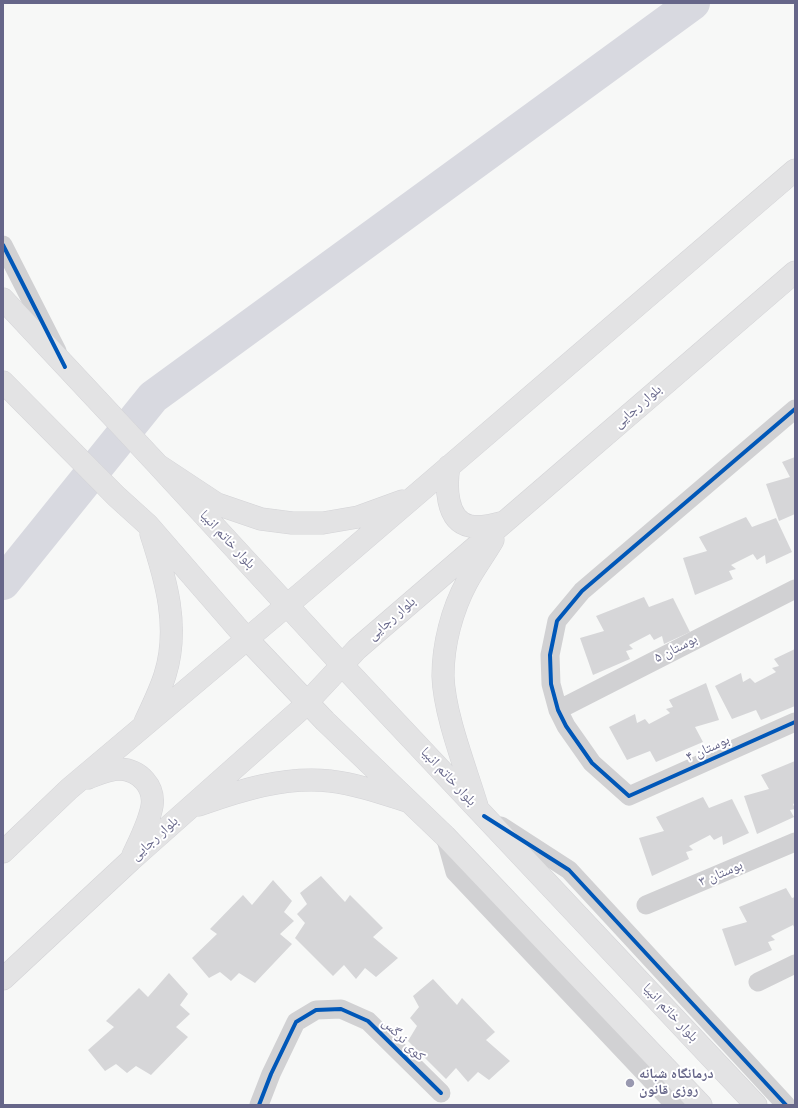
<!DOCTYPE html>
<meta charset="utf-8">
<style>
body{margin:0}
#map{position:relative;width:798px;height:1108px;overflow:hidden;background:#f7f8f7;font-family:"Nunito Sans",sans-serif}
canvas{display:block}
.frame{position:absolute;inset:0;border:4px solid #666689;pointer-events:none}
</style>
<div id="map">
<canvas width="798" height="1108"></canvas>
<div class="frame"></div>
</div>
<script>
const g = document.querySelector('canvas').getContext('2d');
g.lineJoin = 'round';
function trace(path, color, width, dash) { g.strokeStyle = color; g.lineWidth = width; g.lineCap = dash ? 'butt' : 'round'; g.setLineDash(dash || []); g.stroke(path); }
function paint(path, color) { g.fillStyle = color; g.fill(path, 'evenodd'); }
function label(font, color, halo, rows, align = 'center') {
  g.font = font + ' "Nunito Sans","Noto Naskh Arabic",sans-serif'; g.lineWidth = 4; g.setLineDash([]); g.textBaseline = 'middle'; g.strokeStyle = halo; g.fillStyle = color; for (const [text, x, y, turn = 0] of rows) {
    g.save(); g.translate(x, y); g.rotate((+turn || 0) * Math.PI / 180); g.textAlign = isNaN(turn) ? turn : align; if (halo) g.strokeText(text, 0, 0); g.fillText(text, 0, 0); g.restore();
  }
}
trace(new Path2D(`
 M3 583 153 397 693 3`), '#d8d9e0', 34);
paint(new Path2D(`
 M795 457V514L779 521 766 484 790 477 782 462Z
 M746 517 752 527 776 518 792 552 766 564 765 555 757 560 753 554 731 565 736 569 729 571 733 579 695 595 683 558 707 551 699 537Z
 M644 597 649 607 673 598 690 632 664 644 662 636 654 640 650 634 629 645 633 649 626 651 630 659 593 675 580 638 604 631 596 616Z
 M795 649V706L761 720 756 710 732 719 715 686 741 673 743 682 750 678 755 683 776 672 772 668 779 666 774 659Z
 M706 683 719 720 695 727 703 742 656 762 650 751 627 760 609 727 635 714 637 723 645 719 649 724 670 713 666 709 673 707 669 700Z
 M795 761V803L793 804 795 809 790 810 794 817 757 834 744 796 769 789 761 775Z
 M703 797 709 808 732 799 749 833 723 845 722 836 714 840 710 835 689 846 693 850 686 852 689 859 652 876 639 838 664 831 656 817Z
 M321 876 345 902 350 895 383 928 373 937 398 958 376 977 365 968 356 979 344 965 333 976 295 938 305 923 297 914 307 904 300 893Z
 M273 880 292 901 284 912 294 921 280 934 292 944 255 983 239 973 231 981 220 972 209 978 192 958 217 934 210 929 243 895 252 905Z
 M786 888 792 898 795 897V929L793 925 771 936 775 940 768 942 772 950 735 966 722 929 747 922 739 907Z
 M169 973 188 994 180 1005 190 1014 176 1027 188 1037 151 1075 136 1066 127 1073 116 1064 105 1071 88 1050 114 1027 106 1021 139 988 148 997Z
 M433 979 457 1005 462 998 495 1032 486 1040 510 1061 489 1080 478 1072 468 1082 456 1068 446 1079 408 1041 417 1026 410 1018 419 1007 413 996Z`), '#d6d6d8');
const major = new Path2D(`
 M3 299 158 465 217 504 261 519 292 523H323L358 517 402 501
 M3 382 116 496 148 525 247 639 325 721 445 836 701 1105
 M158 465 343 666 756 1105
 M449 466C446 484 445 521 470 526 481 528 493 525 504 522
 M145 722C152 707 160 691 165 675 180 627 166 580 151 534
 M88 778C98 774 109 769 120 769 140 770 155 787 152 806 149 823 140 840 133 855
 M199 805C241 790 285 776 330 781 356 784 382 793 407 801
 M477 806C466 769 444 714 443 676 443 644 452 610 467 582 475 567 485 554 493 540
 M3 852 69 789 304 591 795 170
 M3 979 131 860 301 709 357 649 795 272`);
trace(major, '#d3d3d6', 23);
trace(new Path2D(`
 M3 245 57 351
 M795 409 582 591 557 621 550 655 551 684 558 710 566 726 592 763 629 796 795 722
 M558 710 795 589
 M501 826 569 870 786 1105
 M445 836 455 872 675 1105
 M646 905 795 842
 M758 982 795 964
 M259 1105 271 1074 296 1022 316 1010 341 1009 368 1021 441 1093`), '#d1d1d3', 19);
trace(major, '#e3e3e4', 22);
trace(new Path2D(`
 M3 245 65 367
 M795 409 582 591 557 621 550 655 551 684 558 710 566 726 592 763 629 796 795 722
 M484 816 569 870 786 1105
 M259 1105 271 1074 296 1022 316 1010 341 1009 368 1021 441 1093`), '#0057b8', 4);
for (const [x, y, r, color] of [
 [630,1083,5,"#9999b0"]
]) { const dot = new Path2D(); dot.arc(x, y, r, 0, 2 * Math.PI); g.fillStyle = color; g.fill(dot); trace(dot, '#fff', 1.5); }
label('14px', '#666689', '#fff', [
 ["بلوار رجایی",638,407,-41],
 ["بلوار خاتم انبیا",227,540,47],
 ["بلوار رجایی",392,619,-41],
 ["بوستان ۵",676,649,-27],
 ["بوستان ۴",708,749,-24],
 ["بلوار خاتم انبیا",448,777,47],
 ["بلوار رجایی",155,839,-42],
 ["بوستان ۳",721,874,-23],
 ["بلوار خاتم انبیا",670,1013,47],
 ["کوی نرگس",403,1040,45]
]);
label('bold 14px', '#666689', '#fff', [
 ["درمانگاه شبانه",639,1075],
 ["روزی قانون",639,1091]
], 'left');
</script>
